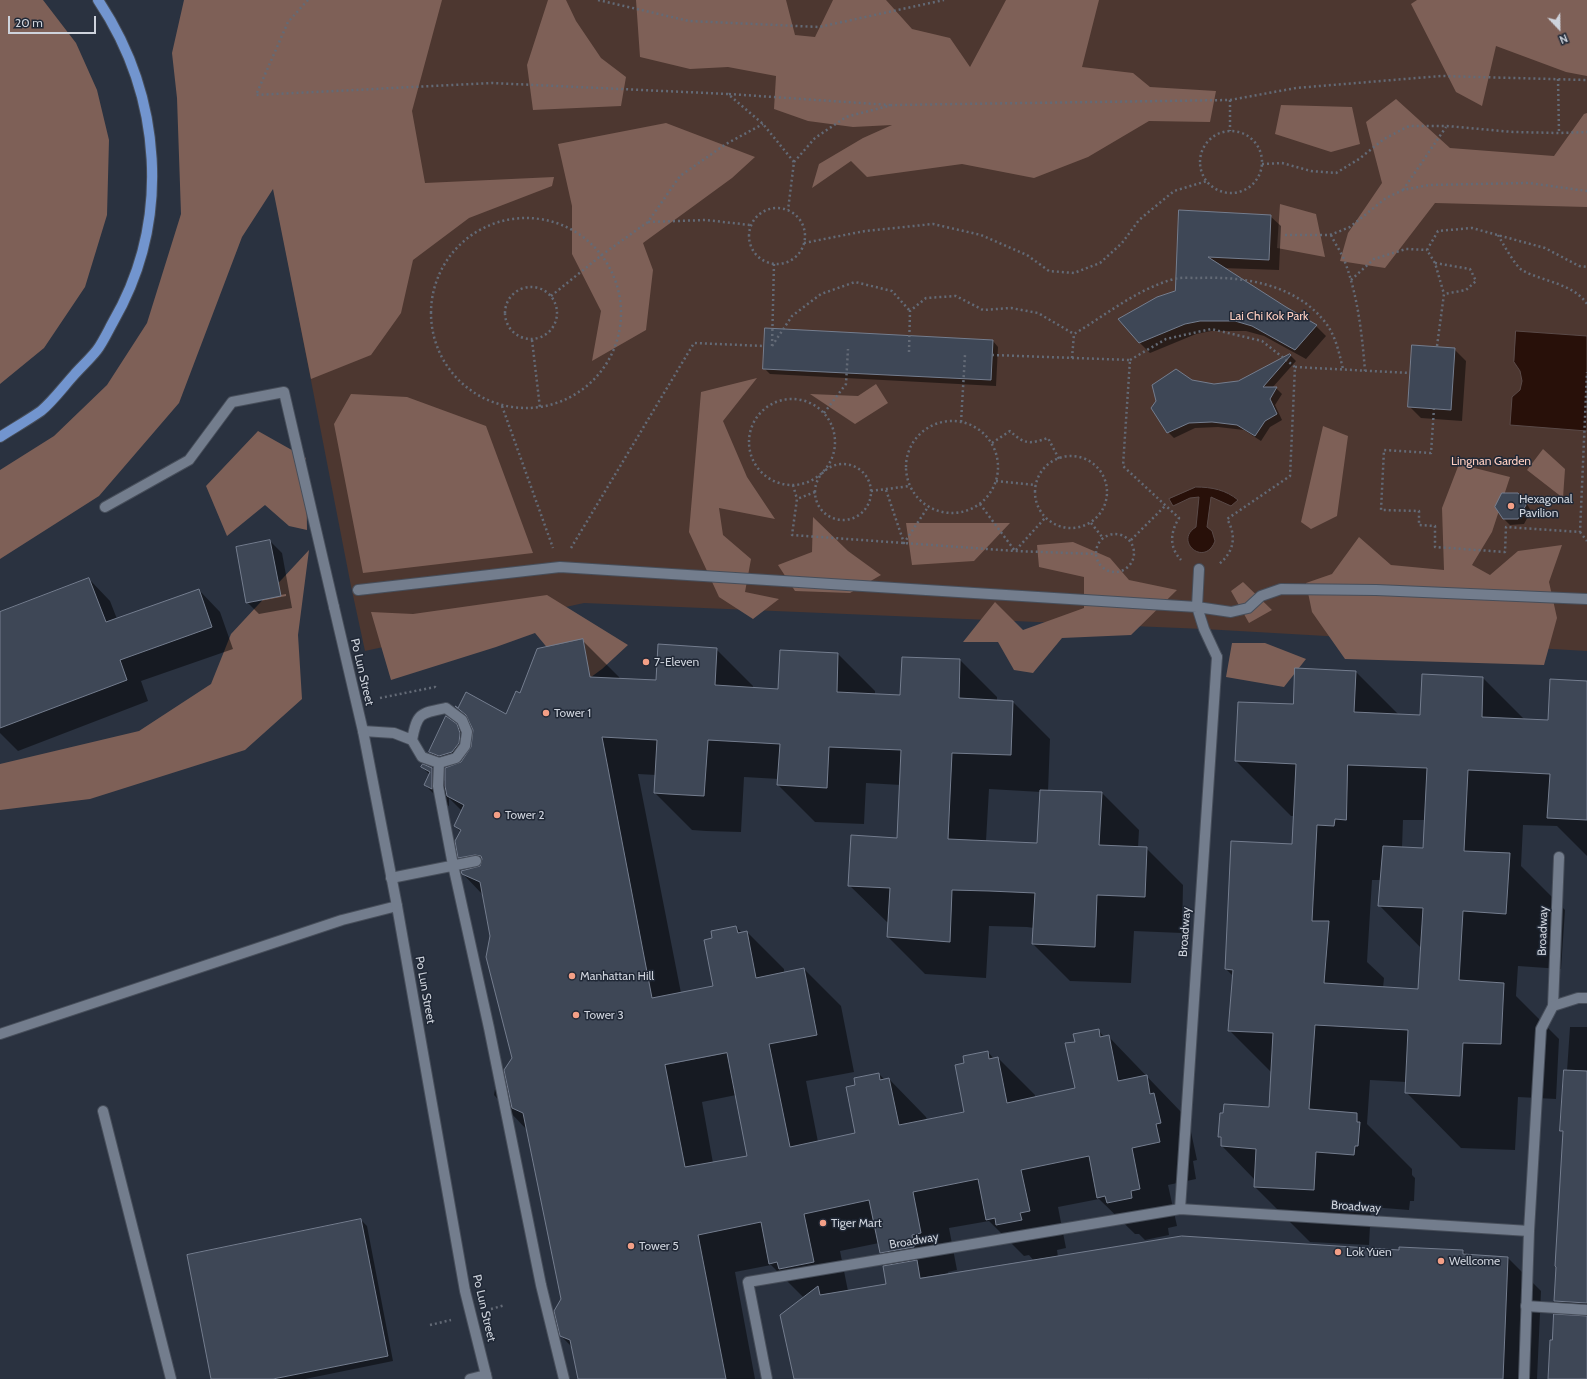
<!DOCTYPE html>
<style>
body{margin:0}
#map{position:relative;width:1587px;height:1379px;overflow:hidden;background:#2a3240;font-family:Cabin,sans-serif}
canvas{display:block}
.north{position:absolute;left:1539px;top:8px;width:40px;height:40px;-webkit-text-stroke:3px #202836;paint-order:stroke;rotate:158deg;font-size:11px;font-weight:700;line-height:16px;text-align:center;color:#ced3dc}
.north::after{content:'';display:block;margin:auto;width:14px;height:18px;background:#ced3dc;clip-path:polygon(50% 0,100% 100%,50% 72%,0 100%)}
.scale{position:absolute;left:8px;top:16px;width:88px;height:18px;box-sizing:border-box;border:2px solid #ced3dc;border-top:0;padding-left:5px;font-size:12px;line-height:14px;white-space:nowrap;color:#ced3dc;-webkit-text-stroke:3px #202836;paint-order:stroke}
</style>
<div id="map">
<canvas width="1587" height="1379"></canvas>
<div class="north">N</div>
<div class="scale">20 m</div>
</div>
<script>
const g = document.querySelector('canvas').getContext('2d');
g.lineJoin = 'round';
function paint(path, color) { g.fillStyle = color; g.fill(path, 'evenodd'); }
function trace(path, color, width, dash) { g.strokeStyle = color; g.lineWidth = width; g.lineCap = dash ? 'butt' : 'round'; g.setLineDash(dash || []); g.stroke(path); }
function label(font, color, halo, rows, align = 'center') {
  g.font = font + ' Cabin,sans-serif'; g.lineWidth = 3; g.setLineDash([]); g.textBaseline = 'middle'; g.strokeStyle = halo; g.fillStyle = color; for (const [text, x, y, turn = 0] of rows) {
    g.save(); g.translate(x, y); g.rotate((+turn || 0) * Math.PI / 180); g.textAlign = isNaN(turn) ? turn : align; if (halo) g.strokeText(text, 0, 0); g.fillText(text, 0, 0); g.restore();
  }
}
paint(new Path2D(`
 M237 0H1587V651L1204 629 584 603 365 651 351 586Z`), '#4d3730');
paint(new Path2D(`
 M0 0H43L76 43 97 90 109 140 107 215 85 287 44 348 0 384Z
 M184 0H442L412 111 425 183 554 177 552 186 469 218 413 260 401 313 371 355 311 379 273 189 242 237 179 403 99 496 0 559V470L54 436 107 385 147 323 181 214 177 98 172 53Z
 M548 0H566L576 21 601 58 626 77 621 106 533 110 527 65Z
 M636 0H786L795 35 815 37 833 0H886L912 29 950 38 970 67 1006 0H1099L1082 67 1133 73 1150 87 1216 91 1210 122 1149 121 1088 157 1034 178 962 164 867 177 851 161 812 188 819 164 863 138 892 125 853 127 808 121 774 109 776 76 728 67 690 69 640 57Z
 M1417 0H1587V76L1566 72 1496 46 1482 106 1456 92 1411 4Z
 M1396 99 1450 148 1554 156 1584 114 1587 113V207L1435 203 1385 268 1340 261 1348 233 1382 183 1366 122Z
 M1281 105 1352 107 1360 144 1331 152 1275 134Z
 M666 123 755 157 732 178 643 243 653 270 646 330 592 361 601 311 572 254V206L558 144Z
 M1280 204 1316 214 1325 257 1277 248Z
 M757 378 723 421 747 477 775 519 719 508 723 535 751 559 745 592 779 599 753 619 719 597 689 532 701 392Z
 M876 384 888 403 855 424 810 394 858 396Z
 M351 394 407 397 486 426 533 553 363 573 334 424Z
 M1323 426 1348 436 1337 516 1311 529 1301 522Z
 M258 431 306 458 307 530 289 526 265 505 227 536 206 486Z
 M1543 449 1565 469 1563 498 1527 470Z
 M1459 464 1510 477 1492 532 1472 565 1490 575 1518 551 1562 545 1549 582 1557 618 1544 665 1345 659 1312 612 1306 583 1332 574 1359 537 1391 565 1444 570 1442 508Z
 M813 517 848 551 881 575 850 593 795 591 778 565 812 552Z
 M906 523H1010L974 561 912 565Z
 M1073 542 1110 558 1129 580 1177 590 1131 635 1062 638 1033 673 1014 670 998 642H963L995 602 1023 630 1084 608V577L1039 567 1037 545Z
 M309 550 298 635 302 699 245 750 90 799 0 810V764L139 731 211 684 231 634Z
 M1243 582 1272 610 1249 623 1231 591Z
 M547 595 628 645 602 669 579 686 535 633 496 647 391 680 371 612 413 614Z
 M1232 643H1265L1306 659 1284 687 1226 677Z`), '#7e6057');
const water = new Path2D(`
 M1516 331 1587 336V431L1510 425 1512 397 1520 390 1522 381 1520 371 1514 362Z
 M1196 487C1212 487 1226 490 1238 500L1231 506 1211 497 1207 527 1212 531 1215 541C1205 568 1173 541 1196 527L1199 497 1190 498 1173 506 1169 499Z`);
paint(water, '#281009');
trace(water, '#5a4a48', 1);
paint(new Path2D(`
 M1179 212 1270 216 1281 226 1279 270 1222 268 1285 308 1316 326 1326 336 1306 359 1264 336 1246 331H1211L1196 334 1150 353 1139 342 1176 292Z
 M993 341 998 347 996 386 770 374 764 368Z
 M1454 349 1466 361 1462 421 1421 418 1409 406Z
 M1290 355 1296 361 1272 388H1276L1282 394 1275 405 1282 420 1270 427 1261 441 1244 430 1218 427 1195 428 1174 438 1168 432 1192 381 1214 385 1238 382Z
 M1518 494 1524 499 1531 511 1524 524 1510 525 1504 519Z
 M270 541 282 553 292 608 259 614 247 602ZM286 594V596L255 602V600Z
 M89 579 110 601 117 619 199 590 220 612 233 649 141 681 148 701 18 751 0 733V613Z
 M582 640 619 677 620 679 657 681 716 649 753 686V689L779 690 781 651 838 654 875 691V695L901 696 903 658 960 660 997 697V701L1013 702 1050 739 1048 792 1102 793 1139 830 1138 848H1146L1183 885 1182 933 1134 931 1131 983 1070 981 1033 944 1034 928 1027 927 989 926 986 978 925 974 888 937 889 923 887 922 849 885 898 839 901 785 866 783 864 824 815 822 778 785 779 779 744 777 741 832 706 831 692 830 655 793 656 775 638 774 681 993 714 987 713 939 736 927 742 933 747 932 784 969V973L804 969 841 1006 854 1072 806 1081 818 1142 856 1134 857 1086 879 1074 885 1080 889 1079 926 1117 927 1120 965 1112 966 1064 988 1052 994 1059 998 1058 1035 1095V1098L1076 1089V1042L1098 1030 1104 1037 1108 1036 1183 1114 1186 1126 1191 1132 1197 1160 1193 1161 1196 1179 1168 1185 1177 1226 1168 1228 1169 1235 1145 1240 1139 1234H1135L1099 1199 1058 1207 1066 1248 1057 1250 1058 1257 1463 1251 1467 1255 1508 1258 1541 1291 1537 1379H795L804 1298 771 1265 735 1272 755 1379H579L572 1347 561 1336 562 1299 527 1130 494 1095 495 1089 513 1107V1058L483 895 463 874 471 869 459 857 461 832 455 826 462 811 449 798V806L443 803 425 785 430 775 422 767 432 768 446 782V769L430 752 456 725 473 742 474 732 470 720 459 709 466 694 506 715 520 694ZM989 789 1041 792 1038 844 986 841ZM736 1095 748 1156 713 1163 702 1102ZM989 1221 1024 1256 1029 1255 1034 1261 949 1275 948 1272 957 1270 949 1228ZM879 1243 881 1253 894 1265 888 1285 848 1291 840 1251Z
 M1356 672 1399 715 1421 716 1483 678 1525 720 1549 721 1587 682V856L1557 826 1523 825 1521 866 1565 910 1561 969 1518 966 1516 996 1559 1039 1556 1099 1518 1097 1515 1150 1461 1148 1406 1092V1082L1370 1080 1367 1124 1412 1169V1175L1415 1178 1414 1201H1410L1409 1210 1371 1207 1369 1245 1310 1242 1255 1187V1180L1222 1146V1140L1219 1137 1270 1108 1272 1073 1229 1030 1233 976 1226 969 1293 845 1295 816H1291L1236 761 1294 705ZM1403 820H1425L1424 850 1402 848ZM1372 880H1381L1379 905 1421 948 1419 990 1383 988 1384 978 1367 962Z
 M1570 1027H1587V1379H1549L1553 1341 1571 1316 1555 1301 1564 1133 1561 1130 1567 1071Z
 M361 1220 367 1226 393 1361 305 1379H212Z`), '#0007');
const building = new Path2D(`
 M1179 210 1271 215 1269 260 1208 257 1286 307 1317 325 1295 350 1252 326 1235 321H1200L1185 324 1139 343 1118 319 1157 297 1175 291Z
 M765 328 993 340 991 380 763 369Z
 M1412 345 1455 348 1451 410 1408 407Z
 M1290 354 1291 355 1263 387H1277L1270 399 1277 414 1265 421 1255 436 1237 425 1212 422 1189 423 1167 433 1151 408 1156 401 1152 385 1176 369 1192 380 1214 384 1238 381Z
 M1502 493H1518L1526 505 1518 519H1503L1495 507Z
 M270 540 281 596 246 603 236 547Z
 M89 578 106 622 199 589 212 627 120 660 127 680 0 728V612Z
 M583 639 590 677 656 680 658 644 717 648 715 685 778 689 780 650 838 653 837 692 900 695 902 657 960 659 959 698 1013 701 1011 755 952 753 948 839 1037 843 1040 790 1102 792 1099 845 1147 847 1145 897 1097 895 1095 947 1032 944 1035 893 989 891 952 890 950 942 887 937 890 888 848 886 851 835 897 838 901 750 829 747 827 788 777 785 780 744 708 740 704 796 668 794 654 793 657 740 602 737 652 998 713 986 704 940 712 938 711 931 736 926 738 933 747 931 756 978 804 968 817 1035 769 1044 790 1147 855 1133 846 1087 855 1085 854 1078 879 1073 880 1080 889 1078 899 1125 964 1112 955 1065 964 1063 963 1056 988 1051 989 1059 998 1057 1007 1103 1075 1088 1065 1043 1075 1042 1073 1034 1099 1029 1100 1037 1109 1035 1118 1081 1147 1075 1150 1094 1154 1093 1161 1123 1156 1124 1160 1142 1132 1148 1140 1189 1131 1191 1132 1198 1107 1203 1105 1196 1097 1198 1089 1156 1021 1170 1030 1211 1020 1213 1022 1220 996 1225 995 1218 986 1220 978 1179 913 1192 921 1233 912 1235 914 1247 880 1253 869 1200 804 1214 814 1262 779 1269 777 1262 769 1264 761 1222 698 1235 726 1379H578L570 1340 560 1336 554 1311 561 1299 523 1113 512 1108 504 1070 512 1058 486 957 490 936 480 882 462 874 461 871 480 866 482 859 481 856 475 855 458 858 455 841 461 830 454 826 464 805 447 796 445 786V768L461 762 471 747 473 730 466 715 455 706 458 708 466 692 506 714 516 691 520 693 537 649ZM727 1053 747 1156 685 1167 665 1065Z
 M1295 668 1356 671 1354 712 1420 715 1422 674 1483 677 1482 717 1548 720 1550 679 1587 681V820L1547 818 1550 774 1468 770 1464 851 1510 853 1506 914 1463 911 1459 980 1504 983 1501 1044 1463 1043 1460 1096 1405 1093 1408 1030 1315 1025 1309 1109 1357 1113V1122H1360L1358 1146H1355L1354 1155 1316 1152 1314 1190 1254 1187 1256 1149 1221 1146V1137H1218L1220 1113H1223L1224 1104 1269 1107 1273 1033 1228 1031 1233 970 1225 969 1231 841 1292 844 1296 764 1235 761 1238 702 1293 704ZM1348 765 1427 768 1423 848 1383 846 1378 906 1423 908 1418 989 1324 983 1329 921H1312L1317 825 1334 826 1335 819 1346 820Z
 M446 716 457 724 460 733 459 743 452 752 439 756 429 752Z
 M423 764 432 768V789L424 785 430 772 421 767Z
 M1564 1070 1587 1071V1303L1554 1301 1556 1267 1555 1266 1563 1131H1560Z
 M361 1219 388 1356 273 1379H211L187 1255Z
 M1182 1236 1399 1250V1247L1463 1250V1254L1508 1257 1503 1379H794L780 1315 818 1286 820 1295 886 1284 883 1266 917 1260 920 1278Z
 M1554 1314 1587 1316V1379H1548L1550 1340H1552Z`);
paint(building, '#3e4756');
trace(building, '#747d8e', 1);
const service = new Path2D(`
 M105 507 189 460 232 402 284 392 334 607
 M446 708 462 720 467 732 465 746 456 758 439 763 422 757 412 740C417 713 420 713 446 708Z
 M363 731 394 733 412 740
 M439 763 438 786 453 865 489 1028 541 1285 564 1379
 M391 878 476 861
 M1553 1006 1559 857
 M0 1034 342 920 397 906
 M103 1111 171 1379
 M1180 1209 1217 657
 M1526 1306 1587 1310`);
const pedestrian = new Path2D(`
 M1199 569 1197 607 1204 629 1217 657
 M358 590 560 567 1197 607 1231 612 1248 608 1261 596 1281 589 1376 590 1587 599`);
const minor = new Path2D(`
 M334 607 363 731 397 906 465 1291 486 1375
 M767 1379 748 1282 1180 1209 1529 1231
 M1524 1379 1529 1231 1541 1029 1553 1006 1578 998H1587`);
const tertiary = new Path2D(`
 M470 1379 486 1375 487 1379`);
const primary = new Path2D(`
 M0 437C14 428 28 420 41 411 53 401 64 386 74 375 81 367 90 359 97 350 103 342 108 331 113 322 172 220 162 96 98 0`);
trace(service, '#474e5a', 12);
trace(pedestrian, '#474e5a', 12);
trace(minor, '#474e5a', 12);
trace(tertiary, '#474e5a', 12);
trace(primary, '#474e5a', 12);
trace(new Path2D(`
 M308 0 288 22 256 95 492 83 728 94 763 124 794 162 788 210
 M598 0 689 21 819 27 944 0
 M1558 79 1559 133
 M729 94 890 105
 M1230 100 1296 88 1441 76 1587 80
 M1200 162a31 31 0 1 1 62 0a31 31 0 1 1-62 0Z
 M794 162 815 138 846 117 892 105 1230 100V131
 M1262 164 1282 163 1311 171 1336 173 1359 159 1384 139 1409 126H1447L1513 132 1559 133 1587 132
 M1403 190 1446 127
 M749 236a28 28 0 1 1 56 0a28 28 0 1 1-56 0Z
 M431 313a95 95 0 1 1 190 0a95 95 0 1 1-190 0Z
 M648 222 706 220 750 225
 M1285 235H1330L1350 227 1386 198 1403 190 1429 185 1529 183 1587 191
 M1331 235C1335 244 1342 253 1345 262 1358 297 1362 334 1365 371
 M1498 235C1502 242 1516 267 1522 270 1543 282 1573 283 1587 304
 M804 243 865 231 933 224 981 235 1027 255 1049 271 1074 273 1100 263 1122 243 1139 220 1174 191 1207 181
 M1435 263 1470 269 1476 281 1466 290 1444 294
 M1351 280 1374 259 1406 249 1427 250
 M505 313a26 26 0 1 1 52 0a26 26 0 1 1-52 0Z
 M551 296 603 254 648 222 680 176 726 144 763 124
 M532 340 540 408
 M772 346 792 316 821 294 855 282 892 291 910 311
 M772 346 774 264
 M1437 346 1444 294 1435 263 1427 250 1438 231 1472 228 1545 248 1579 266 1587 267
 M909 352 910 311 926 298 956 296 983 310 1011 308 1038 313 1074 334
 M992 355 1130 360 1123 466 1179 518C1170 533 1169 547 1181 560
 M1072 358 1074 334C1106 315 1137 289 1174 279 1182 277 1191 278 1198 278 1244 276 1295 284 1325 322 1336 336 1339 353 1343 369
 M1130 360 1166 339 1211 329 1262 341 1295 367 1290 476 1227 519C1237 536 1234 552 1219 564
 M1295 367 1410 373
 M749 442a43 43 0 1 1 86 0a43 43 0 1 1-86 0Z
 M502 406 553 548
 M1434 408 1431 453 1384 450 1381 510 1419 511V525L1435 526V547L1505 552 1506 527 1580 532 1587 372
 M824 413 846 384 848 349
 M906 467a46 46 0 1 1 92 0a46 46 0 1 1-92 0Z
 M961 422 965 355
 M992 443 1010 431C1025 445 1030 444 1048 438L1059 459
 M1035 492a36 36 0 1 1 72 0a36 36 0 1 1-72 0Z
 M815 492a28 28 0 1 1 56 0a28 28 0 1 1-56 0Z
 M996 481 1036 485
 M793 485 797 499
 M886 490 904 543 928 507
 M871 491 910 486
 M815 492 797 499 792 535 1015 551 1096 554
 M980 504 1015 551 1045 518
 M1091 523 1103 538
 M1580 532 1587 541
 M1096 553a19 19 0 1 1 38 0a19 19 0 1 1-38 0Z
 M1131 540 1165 506
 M571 548 694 343 764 346
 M380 698 435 687 437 689
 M491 1309 505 1305
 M430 1325 451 1320`), '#636a76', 2.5, [2, 3]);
trace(service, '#737d8d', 10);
trace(pedestrian, '#737d8d', 10);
trace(minor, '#737d8d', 10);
trace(tertiary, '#737d8d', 10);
trace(primary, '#7295cf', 10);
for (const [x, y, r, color] of [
 [1511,506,4,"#f39f86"],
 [646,662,4,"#f39f86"],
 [546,713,4,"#f39f86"],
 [497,815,4,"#f39f86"],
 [572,976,4,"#f39f86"],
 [576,1015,4,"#f39f86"],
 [823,1223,4,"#f39f86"],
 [631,1246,4,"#f39f86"],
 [1338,1252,4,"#f39f86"],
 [1441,1261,4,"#f39f86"]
]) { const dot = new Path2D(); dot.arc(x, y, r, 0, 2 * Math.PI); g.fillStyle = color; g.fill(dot); trace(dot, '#202836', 1.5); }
label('12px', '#fecec0', '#202836', [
 ["Lai Chi Kok Park",1269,316],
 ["Lingnan Garden",1491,461]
]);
label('12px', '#ced3dc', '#202836', [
 ["Hexagonal",1519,499],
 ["Pavilion",1519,513],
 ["7-Eleven",654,662],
 ["Tower 1",554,713],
 ["Tower 2",505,815],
 ["Manhattan Hill",580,976],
 ["Tower 3",584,1015],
 ["Tiger Mart",831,1223],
 ["Tower 5",639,1246],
 ["Lok Yuen",1346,1252],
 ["Wellcome",1449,1261]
], 'left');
label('12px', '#ced3dc', '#202836', [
 ["Po Lun Street",362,672,77],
 ["Broadway",1543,931,-88],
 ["Broadway",1185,932,-86],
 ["Po Lun Street",425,990,80],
 ["Broadway",1356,1207,4],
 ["Broadway",914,1241,-10],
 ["Po Lun Street",484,1308,77]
]);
</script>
